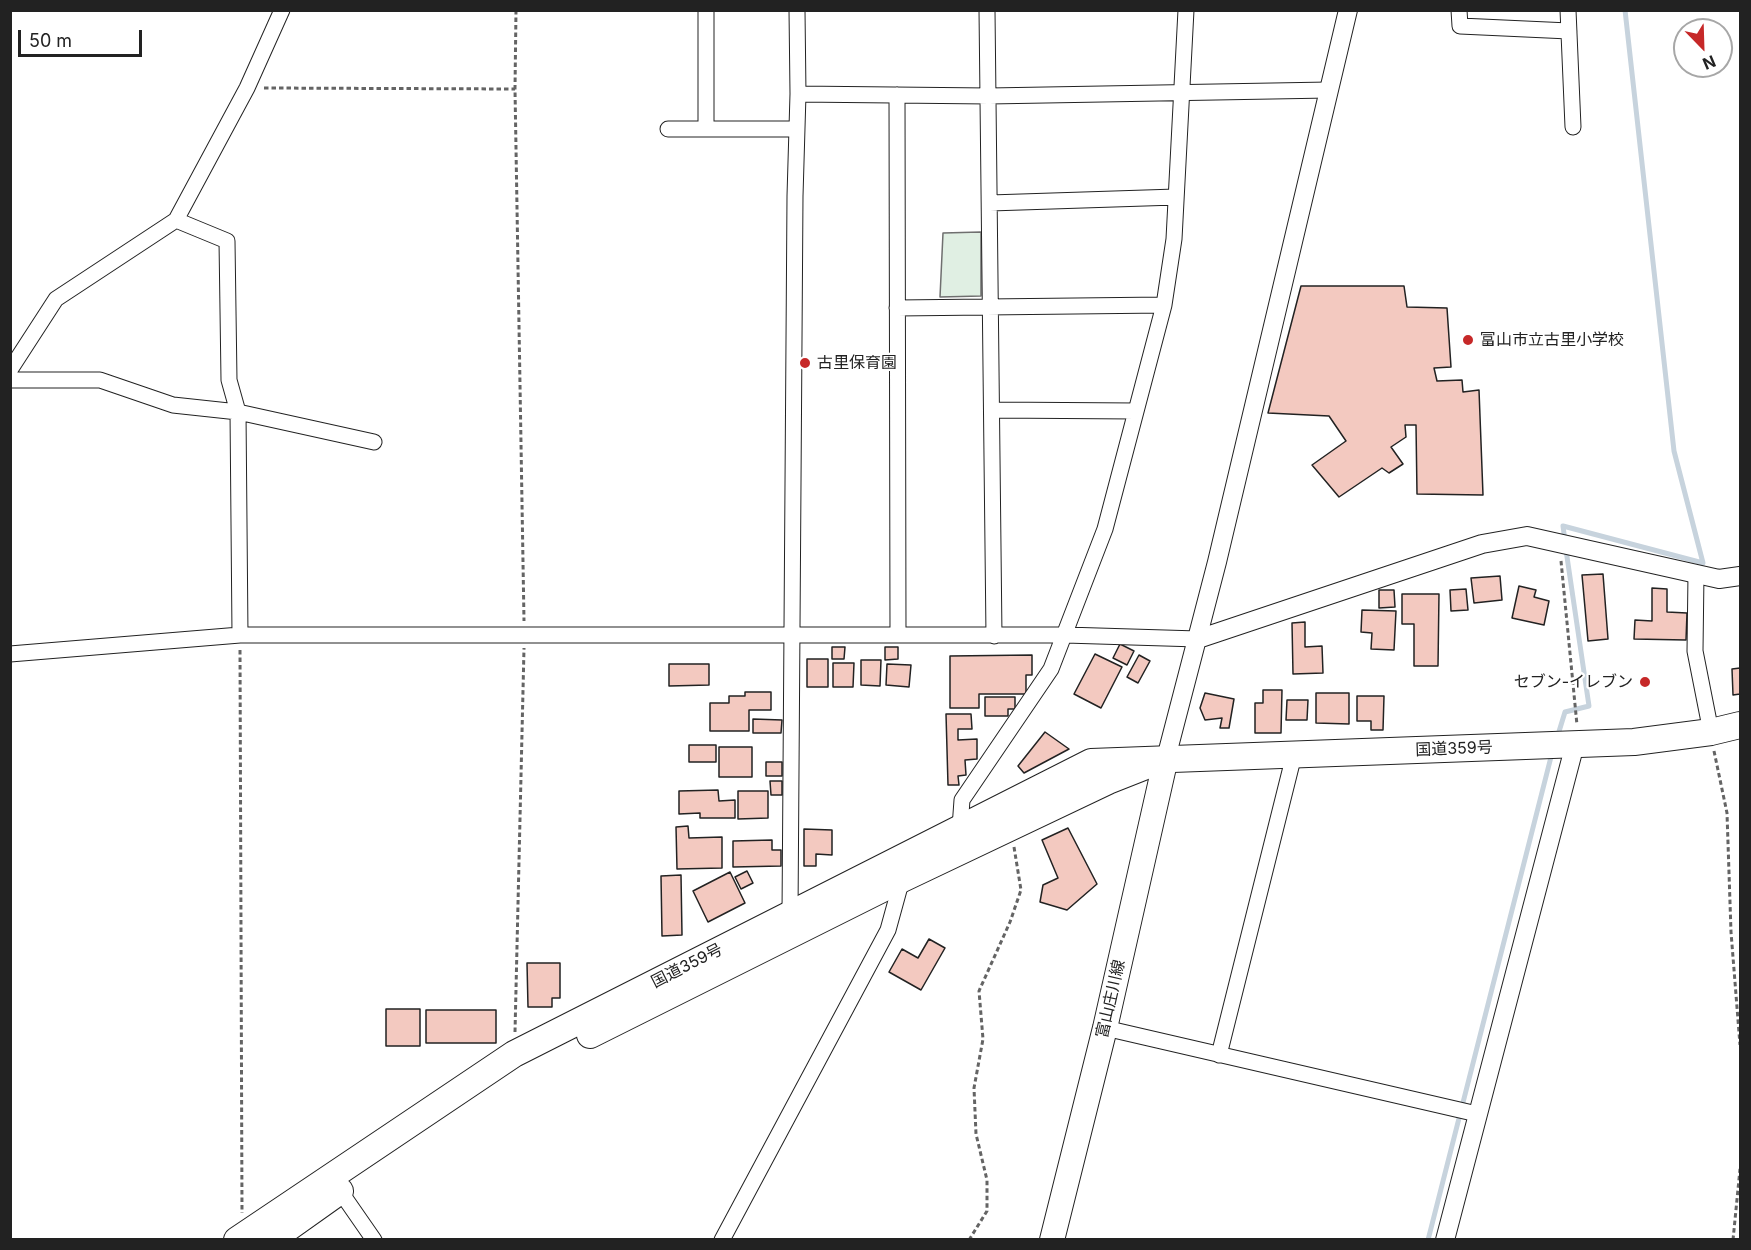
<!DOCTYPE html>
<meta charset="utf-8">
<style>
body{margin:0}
#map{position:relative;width:1751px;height:1250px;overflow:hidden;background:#fff;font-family:Inter,sans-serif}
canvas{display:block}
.frame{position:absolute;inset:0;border:12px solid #222;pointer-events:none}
.north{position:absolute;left:1673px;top:18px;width:60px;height:60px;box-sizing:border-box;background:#fff;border:2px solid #a7a7a7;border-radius:50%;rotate:157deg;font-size:16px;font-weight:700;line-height:24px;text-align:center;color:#222}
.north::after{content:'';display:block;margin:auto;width:21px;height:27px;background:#c62828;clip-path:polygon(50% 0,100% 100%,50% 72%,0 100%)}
.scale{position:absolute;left:18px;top:30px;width:124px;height:27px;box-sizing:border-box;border:3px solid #222;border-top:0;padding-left:8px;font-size:18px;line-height:21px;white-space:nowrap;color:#222;-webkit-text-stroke:4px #fff;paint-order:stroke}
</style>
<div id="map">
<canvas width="1751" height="1250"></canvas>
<div class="frame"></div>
<div class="north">N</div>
<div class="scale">50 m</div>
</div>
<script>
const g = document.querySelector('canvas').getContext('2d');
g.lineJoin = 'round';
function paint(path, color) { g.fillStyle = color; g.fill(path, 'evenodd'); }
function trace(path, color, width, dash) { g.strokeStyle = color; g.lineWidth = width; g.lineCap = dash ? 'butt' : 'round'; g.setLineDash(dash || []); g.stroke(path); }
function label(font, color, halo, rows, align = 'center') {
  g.font = font + ' Inter,"Noto Sans JP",sans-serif'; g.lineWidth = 4.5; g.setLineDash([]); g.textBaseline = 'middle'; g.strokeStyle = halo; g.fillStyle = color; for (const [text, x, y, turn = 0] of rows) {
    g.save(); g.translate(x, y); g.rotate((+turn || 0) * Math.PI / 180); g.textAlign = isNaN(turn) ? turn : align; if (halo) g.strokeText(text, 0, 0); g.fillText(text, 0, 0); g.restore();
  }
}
const green = new Path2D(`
 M981 232V296L940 297 943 233Z`);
paint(green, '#e0efe3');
trace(green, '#6f6f6f', 1.5);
trace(new Path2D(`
 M1565 541 1563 526 1703 563 1674 451 1625 10
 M1557 738 1565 712 1589 706 1566 550
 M1428 1240 1552 753`), '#c7d3dd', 5);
const building = new Path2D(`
 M1301 286H1404L1407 307 1447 308 1451 367 1434 368 1437 381 1462 380 1463 392 1479 390 1483 495 1417 494 1416 425H1405L1406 437 1391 447 1403 464 1389 473 1382 468 1339 497 1312 465 1346 441 1329 416 1268 413Z
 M1603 574 1608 639 1588 641 1582 575Z
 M1500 576 1502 600 1474 603 1471 578Z
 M1519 586 1536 590 1534 597 1549 601 1544 625 1512 618Z
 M1652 588 1667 589V612L1687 613 1686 640 1634 639 1635 620 1652 621Z
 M1466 589 1468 610 1451 611 1450 590Z
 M1379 590H1394L1395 607 1379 608Z
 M1402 594H1439L1438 666H1414V624H1402Z
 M1362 610 1396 611 1394 650 1371 649 1372 633 1361 632Z
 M1305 622V647L1322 646 1323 673 1293 674 1292 623Z
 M1120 644 1134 651 1127 665 1113 658Z
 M832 647H845L844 659H832Z
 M885 647H898V659L885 660Z
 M1095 654 1122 667 1101 708 1074 694Z
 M1032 655V675H1026V694H979V708H950V656Z
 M1139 655 1150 661 1138 683 1127 677Z
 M807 659H828V687H807Z
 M861 660H881L880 686 861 685Z
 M833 663H854L853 687H833Z
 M669 664H709V685L669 686Z
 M887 664 911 665 909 687 886 685Z
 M1740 668V694L1733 695 1732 669Z
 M1263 690H1282L1281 733H1255V703H1263Z
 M745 692H771V710H749V731H710V703H729V696H745Z
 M1205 693 1234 699 1229 728H1220L1222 718 1205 720 1200 708Z
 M1316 693H1349V724L1316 723Z
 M1357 696H1384L1383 730H1371V721H1357Z
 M985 697H1015V709H1008V716H985Z
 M1287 700H1308L1307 720H1286Z
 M946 714H971L972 729H958V740L977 739V759L965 760 966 775 958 776 959 785H948Z
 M753 719 782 720 781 733H753Z
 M1045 732 1069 749 1024 773 1018 766Z
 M689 745H716V762H689Z
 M719 747H752V777H719Z
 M766 762H782V776H766Z
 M770 781H782V795H771Z
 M718 790 719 801 735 800V818H700V813L679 814V791Z
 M738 791H768V818L738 819Z
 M688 826 689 838 722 837V868L677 869 676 827Z
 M1068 828 1097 884 1067 910 1040 902 1043 885 1058 878 1042 840Z
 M804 829 832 830V855L816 854V866H804Z
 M772 840V850H781V866L733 867V841Z
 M747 871 753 883 741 889 735 877Z
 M730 872 745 903 708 922 693 891Z
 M681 875 682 935 662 936 661 876Z
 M929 939 945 948 921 990 889 972 902 949 918 958Z
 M527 963H560V998H552V1007H528Z
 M386 1009H420V1046H386Z
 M426 1010H496V1043H426Z`);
paint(building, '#f3c9c0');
trace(building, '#222', 1.5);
const minor = new Path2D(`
 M706 10V129
 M987 10 994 636
 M1459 10 1460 26 1569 31
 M1568 10 1573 127
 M798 94 989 96 1329 90
 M897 95 898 635
 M668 129H797
 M990 203 1176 197
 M176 220 227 241 229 380 238 412 240 635
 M897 308 1164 305
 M10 370 56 299 176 220 247 88 282 10
 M10 380H100L173 405 238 412 374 442
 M992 410 1136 411
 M1696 574 1695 651 1711 732
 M10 654 240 635H1065L1198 639
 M960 828 962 800 1051 669 1105 529 1164 305 1174 239 1186 10
 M790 914 795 196 798 94 797 10
 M1105 1028 1477 1114
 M1219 1055 1294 755
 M340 1191 374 1240
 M722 1240 888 930 902 879`);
const tertiary = new Path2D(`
 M1198 639 1482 544 1527 536 1719 579 1740 576
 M1166 758 1217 562 1348 10
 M1445 1240 1575 744`);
const primary = new Path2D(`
 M1052 1240 1105 1028 1166 758`);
const trunk = new Path2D(`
 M590 1035 902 879 1108 781 1146 766
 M237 1240 514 1054 1091 762 1634 742 1711 732 1740 725
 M271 1240 340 1191`);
trace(minor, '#222', 17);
trace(tertiary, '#222', 20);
trace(primary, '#222', 26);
trace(trunk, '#222', 28);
trace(new Path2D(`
 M516 10 515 89 524 621
 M264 88 515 89
 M1561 561 1577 725
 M240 650 242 1213
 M1714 751 1727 813 1731 932 1740 1045
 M515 1032 524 648
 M969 1240 987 1211V1180L976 1134 974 1088 983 1039 979 991 1010 922 1021 890 1014 847
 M1733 1240 1740 1169`), '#646464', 3, [4.5, 3]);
trace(minor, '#fff', 15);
trace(tertiary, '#fff', 18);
trace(primary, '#fff', 24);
trace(trunk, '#fff', 26);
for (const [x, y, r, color] of [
 [1468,340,6,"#c62828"],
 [805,363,6,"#c62828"],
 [1645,682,6,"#c62828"]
]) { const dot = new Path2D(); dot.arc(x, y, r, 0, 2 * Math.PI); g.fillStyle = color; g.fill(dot); trace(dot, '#fff', 2); }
label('16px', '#222', '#fff', [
 ["富山市立古里小学校",1480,340],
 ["古里保育園",817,363],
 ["セブン-イレブン",1633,682,"right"]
], 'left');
label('16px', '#222', '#fff', [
 ["国道359号",1454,749,-2],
 ["国道359号",687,966,-27],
 ["富山庄川線",1111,999,-77]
]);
</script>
